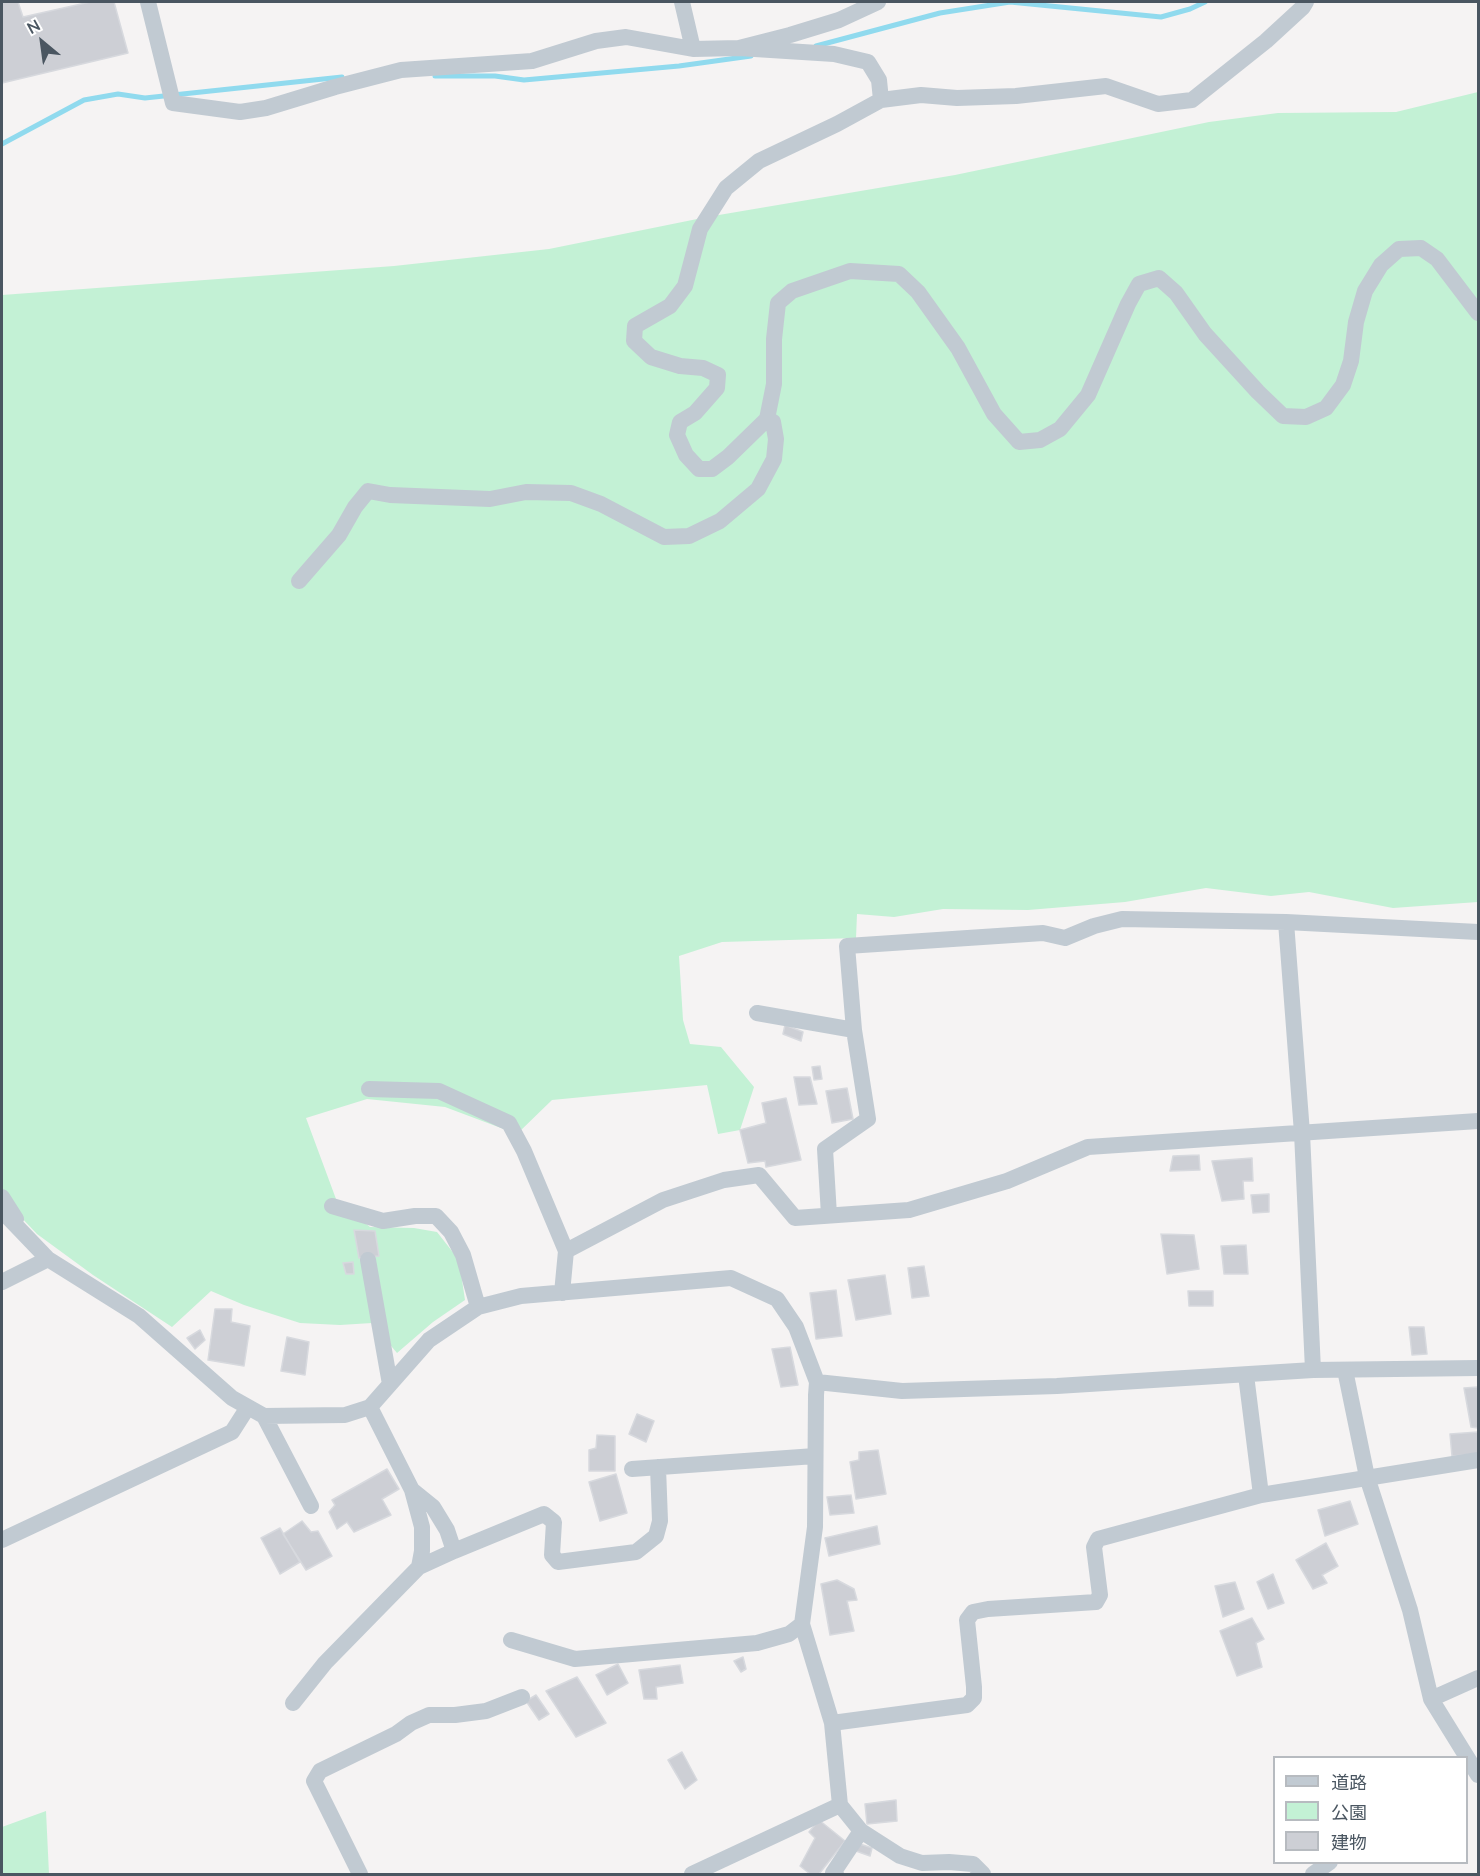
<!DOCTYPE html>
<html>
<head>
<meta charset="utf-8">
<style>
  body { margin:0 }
  #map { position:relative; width:1480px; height:1876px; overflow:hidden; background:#f5f3f3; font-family:Mulish,"Noto Sans JP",sans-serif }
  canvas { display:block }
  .frame { position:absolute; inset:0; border:3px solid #4a5661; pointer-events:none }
  .legend { position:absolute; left:1273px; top:1756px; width:195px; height:108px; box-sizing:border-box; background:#fff; border:2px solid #b7bbc0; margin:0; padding:8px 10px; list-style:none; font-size:18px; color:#4a5661 }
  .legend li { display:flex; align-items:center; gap:12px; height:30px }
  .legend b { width:30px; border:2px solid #b7bbc0 }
  .north { position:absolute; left:12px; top:12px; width:60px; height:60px; -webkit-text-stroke:4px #fff; paint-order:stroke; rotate:331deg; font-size:16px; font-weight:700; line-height:24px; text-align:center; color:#4a5661 }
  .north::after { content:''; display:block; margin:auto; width:21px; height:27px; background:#4a5661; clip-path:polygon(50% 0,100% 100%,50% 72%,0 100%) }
</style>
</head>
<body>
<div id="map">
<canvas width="1480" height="1876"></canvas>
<div class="frame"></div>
<ul class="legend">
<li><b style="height:8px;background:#c1cad2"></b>道路</li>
<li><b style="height:16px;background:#c3f1d5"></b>公園</li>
<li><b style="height:16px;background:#cdcfd5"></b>建物</li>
</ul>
<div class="north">N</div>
</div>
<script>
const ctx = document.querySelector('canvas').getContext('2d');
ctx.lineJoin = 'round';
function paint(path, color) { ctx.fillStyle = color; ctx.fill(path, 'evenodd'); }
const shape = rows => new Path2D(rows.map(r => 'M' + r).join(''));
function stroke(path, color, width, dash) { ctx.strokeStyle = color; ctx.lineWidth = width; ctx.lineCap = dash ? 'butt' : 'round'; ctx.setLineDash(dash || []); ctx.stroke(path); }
paint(shape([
  [1478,92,1478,902,1393,908,1309,892,1271,896,1206,888,1125,902,1028,910,943,909,894,917,857,914,856,938,722,942,679,956,683,1020,690,1044,721,1047,754,1087,740,1130,718,1134,707,1085,552,1100,517,1134,445,1107,367,1099,306,1118,336,1199,370,1227,414,1228,437,1232,459,1260,465,1300,433,1322,397,1353,372,1323,340,1325,300,1323,244,1305,211,1291,172,1327,93,1275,37,1234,2,1197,2,295,394,266,549,249,707,217,955,175,1209,122,1278,113,1396,112],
  [46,1811,49,1874,2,1874,2,1827]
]), '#c3f1d5');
stroke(shape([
  [816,46,940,13,1010,2,1161,17,1190,9,1205,2],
  [435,76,495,76,524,80,679,66,751,56],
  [2,144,84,100,118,94,145,98,342,77]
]), '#90daee', 5);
const building = shape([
  [2,2,18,2,23,17,90,2,114,2,128,53,2,83,2,2],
  [785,1025,803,1032,801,1041,783,1034,785,1025],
  [820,1066,822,1079,814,1080,812,1067,820,1066],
  [794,1077,810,1077,817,1104,799,1105,794,1077],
  [847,1088,853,1119,832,1123,826,1091,847,1088],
  [786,1098,801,1160,766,1167,765,1161,748,1163,740,1130,766,1123,762,1103,786,1098],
  [1199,1155,1200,1170,1170,1171,1173,1156,1199,1155],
  [1252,1158,1253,1181,1243,1181,1244,1199,1222,1201,1212,1161,1252,1158],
  [1269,1194,1269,1212,1253,1213,1251,1195,1269,1194],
  [354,1230,375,1231,379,1256,359,1258,354,1230],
  [1161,1234,1194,1235,1199,1269,1167,1274,1161,1234],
  [1246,1245,1248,1274,1224,1274,1221,1246,1246,1245],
  [353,1262,354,1274,346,1274,343,1263,353,1262],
  [924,1266,929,1296,912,1298,908,1268,924,1266],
  [885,1275,891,1314,856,1320,848,1280,885,1275],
  [836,1290,842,1336,816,1339,810,1293,836,1290],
  [1188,1291,1213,1291,1213,1306,1189,1306,1188,1291],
  [215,1309,232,1309,231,1322,250,1326,244,1366,208,1360,215,1309],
  [1409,1327,1424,1327,1427,1354,1412,1355,1409,1327],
  [200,1330,205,1340,195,1349,187,1338,200,1330],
  [287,1337,309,1342,305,1375,281,1371,287,1337],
  [790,1347,798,1385,781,1387,772,1349,790,1347],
  [1478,1387,1478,1428,1471,1427,1464,1388,1478,1387],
  [637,1414,654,1421,646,1442,629,1434,637,1414],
  [1478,1432,1478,1454,1452,1456,1450,1434,1478,1432],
  [597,1435,615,1436,615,1471,589,1471,589,1450,596,1448,597,1435],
  [878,1450,886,1494,856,1499,850,1462,859,1460,859,1452,878,1450],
  [387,1469,399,1489,382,1499,391,1515,354,1532,347,1522,337,1529,329,1512,335,1505,332,1500,387,1469],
  [616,1474,627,1513,600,1521,589,1482,616,1474],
  [851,1495,854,1513,830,1515,827,1497,851,1495],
  [1350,1501,1358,1524,1325,1536,1318,1510,1350,1501],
  [302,1521,311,1532,318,1531,332,1556,306,1570,283,1534,302,1521],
  [877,1526,880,1544,829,1556,825,1538,877,1526],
  [280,1528,300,1562,280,1574,261,1538,280,1528],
  [1326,1543,1338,1566,1322,1575,1327,1583,1313,1589,1296,1560,1326,1543],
  [1273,1574,1284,1603,1268,1609,1257,1582,1273,1574],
  [837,1580,854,1589,857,1600,847,1601,854,1631,830,1635,821,1584,837,1580],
  [1235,1582,1244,1609,1223,1617,1215,1586,1235,1582],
  [1252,1618,1264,1639,1256,1643,1262,1667,1237,1676,1220,1631,1252,1618],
  [743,1657,746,1669,741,1672,734,1661,743,1657],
  [618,1664,628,1683,607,1695,596,1675,618,1664],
  [680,1665,683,1683,656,1687,657,1699,644,1699,639,1670,680,1665],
  [577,1677,606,1723,576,1737,546,1691,577,1677],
  [536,1695,549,1714,539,1720,526,1701,536,1695],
  [682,1752,697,1780,685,1789,668,1760,682,1752],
  [896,1800,897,1821,867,1824,865,1804,896,1800],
  [819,1820,845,1841,819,1874,810,1874,800,1866,815,1838,809,1832,819,1820],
  [860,1844,872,1848,870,1856,856,1851,860,1844]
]);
paint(building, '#cdcfd5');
stroke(building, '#d7d9de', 1.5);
stroke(shape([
  [148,2,173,103,240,112,266,108,335,87,401,70,532,61,596,41,626,37,693,49],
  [682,2,693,49,739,48,790,35,839,20,878,2],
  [881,100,921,95,957,98,1016,96,1106,86,1158,104,1192,100,1266,41,1303,7,1306,2],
  [767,419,774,384,774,339,778,303,792,291,850,271,899,274,918,292,958,348,994,414,1019,442,1040,440,1060,429,1088,395,1128,304,1139,284,1159,278,1176,293,1205,334,1258,392,1283,416,1306,417,1326,408,1343,385,1351,361,1356,322,1365,291,1381,265,1399,249,1421,248,1437,259,1478,313],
  [299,581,339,535,355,507,368,491,390,495,490,499,526,492,571,493,601,504,664,537,689,536,720,521,758,489,774,459,776,439,773,422,767,419,728,457,712,469,699,469,686,455,677,435,680,422,695,413,717,388,718,375,703,368,680,366,651,357,634,341,635,326,670,306,685,286,700,229,726,188,759,161,837,124,881,100,879,80,868,62,834,54,739,48],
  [1286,922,1302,1133,1313,1370],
  [757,1013,854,1030,868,1119,825,1149,829,1215],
  [854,1030,847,946,1043,933,1065,938,1094,926,1122,919,1286,922,1478,932],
  [369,1089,439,1091,509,1123,524,1151,566,1251],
  [2,1197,16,1219],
  [332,1206,383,1221,415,1216,436,1216,451,1232,463,1255,478,1307],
  [2,1211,48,1259,139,1316,232,1398,264,1416,345,1415,370,1407,429,1340,478,1307,521,1296,731,1278,777,1299,796,1327,817,1382,816,1395,815,1527,802,1624,832,1723,840,1805,861,1831,900,1856,922,1863,949,1862,973,1864,983,1874],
  [368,1260,390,1384],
  [2,1282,48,1259],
  [562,1293,566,1251,663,1200,724,1180,759,1175,795,1218,909,1210,1007,1181,1088,1147,1478,1121],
  [1345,1370,1367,1477,1410,1610,1431,1699,1478,1775],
  [1246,1375,1261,1495],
  [817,1382,902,1391,1057,1386,1313,1370,1478,1368],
  [370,1407,412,1490,422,1527,422,1551,419,1567],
  [264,1416,311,1506],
  [632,1469,815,1456],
  [412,1490,433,1507,447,1530,454,1551],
  [2,1540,232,1432,248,1407],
  [511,1640,575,1659,757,1643,789,1634,802,1624],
  [1431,1699,1478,1678],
  [293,1703,325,1663,419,1567,454,1551,544,1514,554,1522,552,1555,558,1562,636,1552,656,1536,660,1521,658,1467],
  [832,1723,967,1705,974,1698,974,1687,967,1620,973,1612,988,1609,1096,1602,1100,1595,1094,1547,1098,1539,1261,1495,1478,1460],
  [360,1874,314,1781,320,1771,396,1734,411,1723,429,1715,455,1715,486,1711,522,1697],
  [692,1874,840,1805],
  [836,1874,833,1873,861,1831],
  [1313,1874,1330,1862]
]), '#c1cad2', 16);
</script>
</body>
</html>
